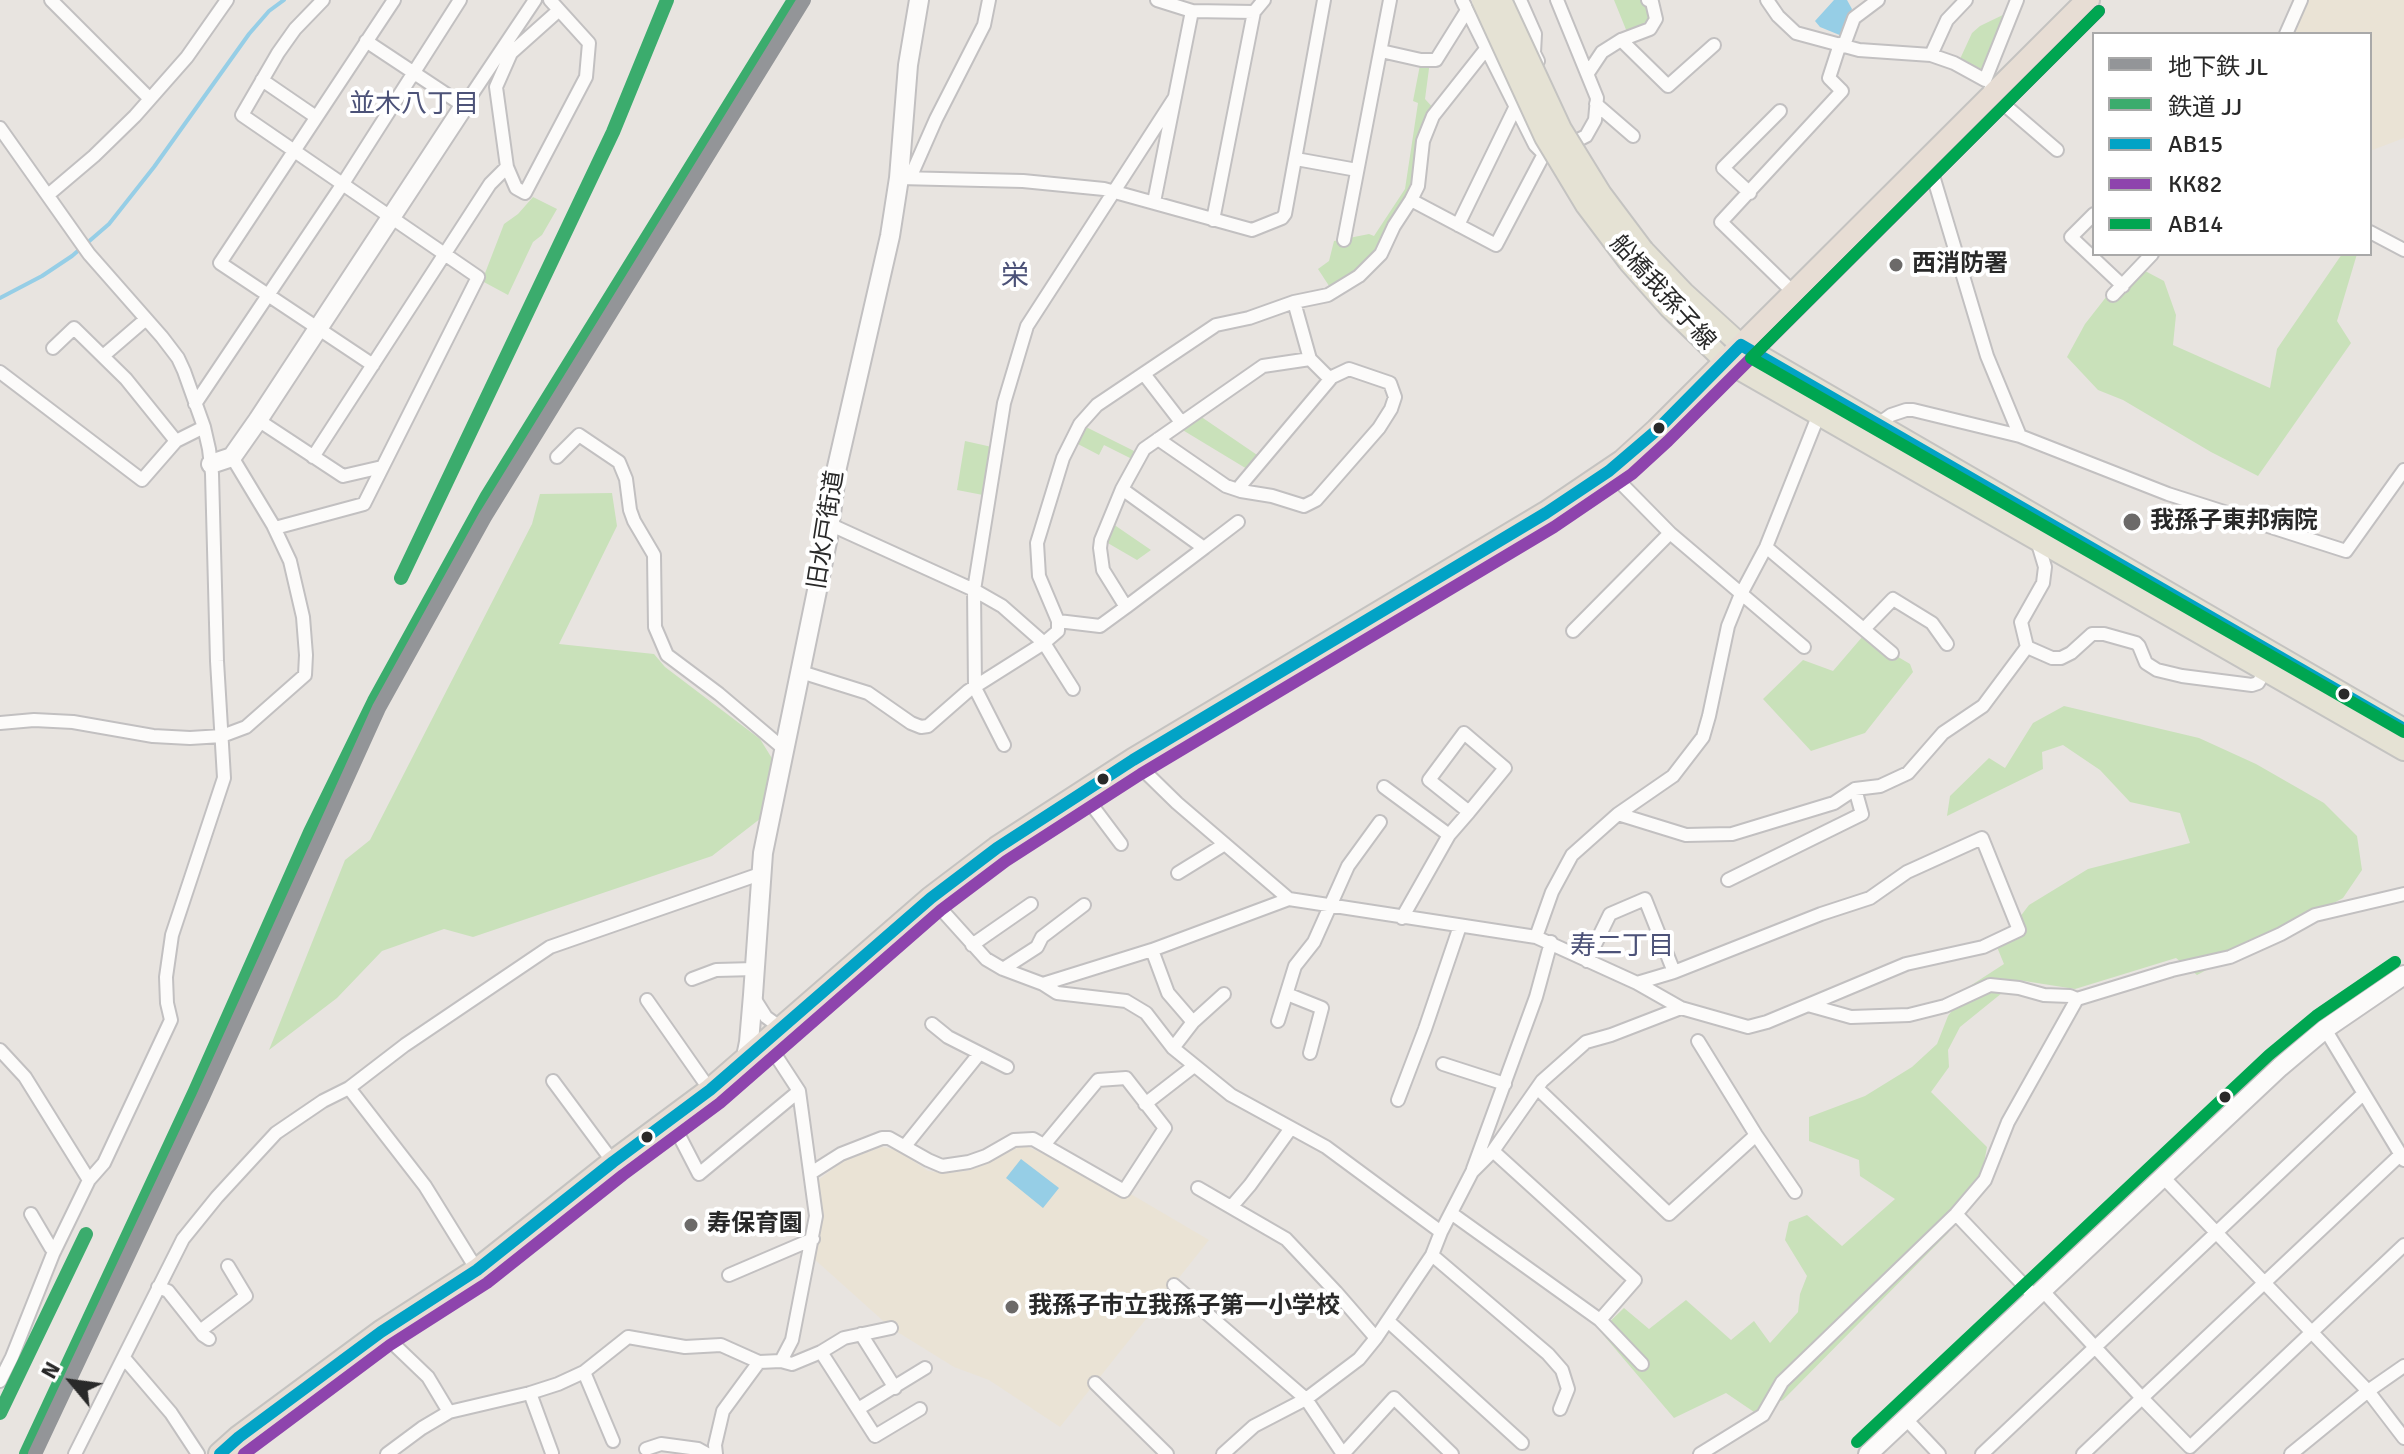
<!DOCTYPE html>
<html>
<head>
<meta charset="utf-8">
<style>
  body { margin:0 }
  #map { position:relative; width:2404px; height:1454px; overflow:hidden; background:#e8e4e0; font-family:Signika,"Noto Sans JP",sans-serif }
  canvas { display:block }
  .legend { position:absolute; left:2092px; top:32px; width:280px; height:224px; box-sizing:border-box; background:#fff; border:2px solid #a9a9a9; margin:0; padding:10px 14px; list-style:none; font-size:24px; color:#292929 }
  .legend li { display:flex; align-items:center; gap:16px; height:40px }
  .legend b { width:40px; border:2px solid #a9a9a9 }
  .north { position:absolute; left:32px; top:1342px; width:80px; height:80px; -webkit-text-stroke:6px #fff; paint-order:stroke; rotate:299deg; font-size:22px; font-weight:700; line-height:32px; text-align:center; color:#292929 }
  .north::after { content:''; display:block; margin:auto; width:28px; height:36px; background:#292929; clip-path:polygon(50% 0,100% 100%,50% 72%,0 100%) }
</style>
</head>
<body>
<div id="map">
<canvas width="2404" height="1454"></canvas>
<ul class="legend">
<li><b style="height:10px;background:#939598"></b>地下鉄 JL</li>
<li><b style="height:10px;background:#3bac6d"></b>鉄道 JJ</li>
<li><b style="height:10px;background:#02a3c6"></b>AB15</li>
<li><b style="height:10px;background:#8e44ad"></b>KK82</li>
<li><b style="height:10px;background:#00a651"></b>AB14</li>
</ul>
<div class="north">N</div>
</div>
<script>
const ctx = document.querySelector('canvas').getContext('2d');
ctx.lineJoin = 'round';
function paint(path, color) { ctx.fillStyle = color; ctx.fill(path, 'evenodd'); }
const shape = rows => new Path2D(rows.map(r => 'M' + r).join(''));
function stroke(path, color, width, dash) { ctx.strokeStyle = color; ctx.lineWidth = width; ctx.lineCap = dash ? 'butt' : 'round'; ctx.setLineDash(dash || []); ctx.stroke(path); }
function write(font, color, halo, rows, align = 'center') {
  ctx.font = font + ' Signika,"Noto Sans JP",sans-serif'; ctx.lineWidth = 8; ctx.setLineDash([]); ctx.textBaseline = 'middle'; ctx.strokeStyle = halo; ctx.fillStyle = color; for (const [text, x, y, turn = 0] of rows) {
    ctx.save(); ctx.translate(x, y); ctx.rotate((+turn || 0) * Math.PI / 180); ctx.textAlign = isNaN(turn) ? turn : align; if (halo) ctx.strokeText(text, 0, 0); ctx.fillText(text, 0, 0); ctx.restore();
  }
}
paint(shape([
  [2304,0,2404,0,2404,138,2370,151,2370,34,2288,34],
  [882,1147,897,1150,928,1171,944,1173,967,1171,982,1166,1019,1147,1028,1147,1129,1193,1209,1240,1060,1427,989,1380,954,1367,891,1328,812,1257,817,1181,843,1161]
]), '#eae3d5');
paint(shape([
  [1614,0,1648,0,1656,19,1629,37],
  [2009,12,1987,66,1981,69,1960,59,1972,33,1980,26],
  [1421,60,1430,61,1425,99,1436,111,1418,186,1381,254,1333,292,1318,269,1329,261,1334,241,1369,234,1374,236,1405,189,1418,103,1413,101],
  [533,197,557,209,542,235,533,242,508,295,482,281,504,224,518,214],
  [2342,254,2357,254,2337,321,2351,343,2258,476,2211,452,2123,400,2098,390,2067,357,2085,324,2132,264,2164,281,2176,315,2173,345,2270,388,2277,349],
  [1200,416,1263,459,1252,472,1176,426],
  [1084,426,1140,454,1136,461,1104,445,1099,455,1076,443],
  [965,441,992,447,983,495,957,490],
  [612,493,617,526,559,644,654,654,665,667,760,739,773,760,765,815,712,856,473,937,444,929,382,951,337,998,269,1050,345,860,370,840,532,524,540,494],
  [1113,524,1151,550,1137,560,1106,542],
  [1863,636,1910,664,1913,672,1865,733,1811,751,1763,699,1803,660,1833,671],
  [2064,706,2199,738,2256,764,2324,803,2357,836,2362,870,2343,898,2197,975,2176,958,2075,989,2018,980,1960,1027,1948,1050,1949,1067,1931,1092,1987,1147,1982,1174,1948,1233,1783,1400,1754,1412,1726,1393,1674,1418,1600,1331,1624,1308,1649,1329,1686,1300,1731,1340,1754,1321,1770,1343,1798,1312,1800,1294,1807,1276,1785,1240,1789,1222,1807,1215,1842,1246,1895,1199,1860,1176,1859,1160,1809,1141,1809,1117,1865,1096,1912,1067,1937,1044,1948,1016,1970,986,2004,964,1997,947,2029,905,2088,869,2190,843,2180,813,2130,802,2100,770,2063,745,2042,752,2043,769,1947,816,1950,796,1989,758,2005,768,2033,723]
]), '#c9e1ba');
paint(shape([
  [1834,0,1847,0,1852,9,1842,36,1820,27,1815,21],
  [1021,1159,1059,1188,1043,1208,1006,1178]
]), '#96cee6');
stroke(shape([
  [0,298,42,276,72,256,109,224,154,167,249,34,269,11,284,0]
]), '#96cee6', 4);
const street = shape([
  [51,0,150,99],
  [550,0,589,43,586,77,525,193,516,188,507,167,496,87,511,53,558,11],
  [1157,0,1192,11,1254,12,1264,0],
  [1462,0,1535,145,1544,154],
  [1520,0,1535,34,1534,53,1538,61],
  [1557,0,1597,98,1595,120,1586,136,1574,142],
  [1767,0,1778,16,1796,33,1859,50,1931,55,1954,63,1985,80,2017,0],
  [2286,34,2301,0],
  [1621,40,1650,29,1656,19,1652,2,1648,0],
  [366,41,464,106,535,0],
  [1844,45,1854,18,1878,0],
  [1381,51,1421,60,1436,60,1466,12],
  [1931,55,1947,20,1966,0],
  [1588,73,1602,52,1621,40,1668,86,1714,45],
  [262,80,316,117],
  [1990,90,1993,95,2057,150],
  [1596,104,1633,136],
  [0,128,89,254,162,337,178,358,184,371,204,427,209,449,212,474,217,661,224,778,172,935,166,977,167,1003,171,1020,104,1163,89,1180,53,1254,12,1357,0,1381],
  [1296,159,1357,170],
  [1928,159,1987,356,2020,436],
  [899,178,1023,181,1104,189,1252,230,1282,218,1285,214,1324,0],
  [910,178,936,119,984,25,989,0],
  [1750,193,1723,168,1780,111],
  [48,195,94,156,135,116,187,57,227,0],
  [1411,200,1418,186,1423,141,1433,116,1486,49],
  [1154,202,1192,11],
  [2094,214,2071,237,2123,286],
  [1213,220,1254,12],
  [1458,225,1516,106],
  [2370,232,2404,250],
  [1344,240,1390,0],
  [1794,293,1721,222,1842,91,1829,78,1840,44],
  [2113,295,2152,254],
  [53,348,74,328,126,379,176,441],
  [103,356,146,319],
  [373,365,220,263,394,0],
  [0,372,142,480,176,441,204,427],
  [1144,374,1181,422],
  [195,404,344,182,460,0],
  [258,420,343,476,382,467],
  [1877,425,1891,415,1906,410,1913,410,2020,436,2168,494,2346,551,2404,470],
  [1158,439,1226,486,1241,491,1272,496,1304,506,1316,500,1379,428,1391,409,1395,397,1390,383,1349,369,1332,377,1327,376,1310,359],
  [313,457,490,184,507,167],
  [557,457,579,435,619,462,626,479,630,510,634,521,654,555,655,627,667,655,719,694,784,749],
  [1122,489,1204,548,1126,607],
  [1241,491,1241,485,1332,377],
  [829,524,974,590,1002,606,1044,643,1073,689],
  [275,528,364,504,478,277,242,115,278,53,295,29,323,0],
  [1670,533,1804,647],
  [1766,547,1892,653],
  [1204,548,1238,522],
  [1058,621,1100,626,1126,607,1103,570,1100,548,1101,540,1122,489,1144,449,1263,366,1310,359,1294,302],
  [1864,629,1893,599,1932,623,1947,644],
  [1573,631,1670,533,1609,471],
  [2027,647,2021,622,2043,583,2045,567,2036,537],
  [801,672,868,693,911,723,921,727,928,726,968,691,1044,643,1058,631,1058,621,1039,576,1037,543,1063,458,1080,424,1097,405,1216,325,1249,318,1294,302,1328,295,1359,276,1381,254,1394,226,1411,200,1496,245,1544,154,1558,149],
  [0,723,34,720,73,722,153,736,190,738,222,736,246,727,305,675,306,655,303,617,290,561,273,525,232,457],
  [1004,745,975,688,974,590,1004,403,1027,326,1175,97],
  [1133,760,1177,803,1289,899,1536,937,1637,983,1681,1008,1748,1027,1767,1022,1808,1005,1851,1017,1909,1015,1945,1006,1990,985,2019,988,2044,995,2070,996,2077,999,2172,970,2230,957,2281,934,2315,915,2404,894],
  [1384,787,1449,835],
  [1082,792,1121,844],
  [1618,814,1686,835,1732,834,1834,803,1855,789,1880,786,1908,773,1943,733,1983,706,2027,647,2052,658,2061,658,2071,653,2092,634,2104,634,2136,643,2139,646,2146,663,2157,670,2182,676,2252,685,2258,683,2268,666],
  [1178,873,1225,844],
  [1728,880,1862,814,1855,789],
  [931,898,986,959,1003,969,1043,984,1057,993,1126,1001,1146,1013,1173,1048,1231,1095,1326,1147,1441,1232],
  [1402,918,1449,835,1469,812,1505,768,1464,733,1429,780,1469,812],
  [1536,937,1552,892,1572,855,1618,814,1673,776,1703,737,1709,716,1728,626,1741,594,1766,547,1819,414],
  [972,945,1031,904],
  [1152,950,1168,993,1193,1022],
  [1587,961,1610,914,1645,899,1674,972],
  [1003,969,1037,947,1042,937,1084,905],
  [692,979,716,970,755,969],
  [1637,983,1674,972,1821,914,1870,898,1907,872,1982,838,2019,930,1983,947,1906,964,1808,1005],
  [1043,984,1152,950,1289,899],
  [1287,994,1322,1008,1310,1053],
  [754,998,766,1017,781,1028],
  [647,1000,710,1090],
  [1278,1021,1295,966,1314,942,1348,866,1380,822],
  [932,1024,948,1037,1007,1067],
  [2325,1029,2404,1160],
  [1698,1041,1756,1135,1795,1192],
  [767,1042,799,1091,816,1216,792,1340,781,1361],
  [1173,1048,1193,1022,1224,994],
  [0,1050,25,1077,89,1180],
  [1443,1064,1505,1084],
  [553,1081,613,1162],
  [349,1088,425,1186,477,1270],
  [1538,1089,1669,1214,1756,1135],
  [1398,1100,1425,1029,1460,926],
  [1145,1104,1194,1066],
  [671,1120,699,1174,799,1091],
  [905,1146,979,1054],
  [1493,1151,1635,1280,1600,1320],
  [2400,1155,2142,1398,2190,1447,2404,1245],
  [1473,1169,1536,997,1551,942],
  [811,1173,841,1154,882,1138,889,1138,928,1160,942,1166,969,1162,986,1156,1014,1140,1033,1139,1124,1191,1165,1128,1126,1078,1098,1080,1044,1145],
  [2164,1178,2368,1391,2404,1438],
  [1198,1188,1286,1239,1336,1292,1376,1338],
  [1232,1206,1250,1185,1291,1128],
  [1451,1213,1600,1320,1642,1364],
  [31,1214,51,1248,55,1250],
  [1956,1214,2035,1297],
  [1432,1255,1548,1354,1562,1370,1568,1389,1560,1409],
  [729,1275,813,1239],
  [1174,1285,1306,1399,1343,1454,1394,1398,1452,1454],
  [158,1287,168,1291,203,1335,209,1339],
  [2042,1290,2142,1398,2083,1454],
  [1388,1321,1522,1443],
  [200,1331,246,1296,228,1266],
  [381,1332,428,1377,449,1412],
  [861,1334,895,1388],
  [821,1352,875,1436,920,1409],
  [124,1358,171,1413,198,1454],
  [584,1372,613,1441],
  [1095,1383,1167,1454],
  [530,1393,552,1453],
  [858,1409,925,1368],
  [1905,1418,1939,1454],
  [646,1449,661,1444,698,1449,707,1454],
  [75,1454,183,1239,217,1197,276,1133,323,1101,349,1088,405,1045,550,947,760,874],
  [387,1454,422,1428,449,1412,530,1393,558,1384,584,1372,628,1337,685,1347,721,1345,759,1362,781,1361,792,1364,821,1352,844,1338,891,1328],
  [716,1454,715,1445,723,1411,759,1362],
  [1223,1454,1254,1426,1306,1399,1359,1359,1376,1338,1432,1255,1441,1232,1472,1172,1493,1151,1542,1081,1586,1042,1611,1035,1681,1008],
  [1700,1454,1763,1415,1782,1382,1956,1214,1985,1180,2008,1122,2077,999],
  [1982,1454,2363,1094],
  [2291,1454,2368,1391,2404,1366]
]);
const secondary = shape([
  [211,464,232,457,258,420,464,106],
  [745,1062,749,1042,753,995,763,853,828,537,837,467,890,236,899,178,908,65,919,0],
  [1868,1454,2280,1067,2325,1029,2404,975]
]);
const primary = shape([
  [1643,250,1684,293,1741,345,2404,729],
  [1629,262,1669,307,1725,361,2404,750]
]);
const highway = shape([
  [220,1454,239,1437,381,1332,477,1270,613,1162,710,1090,931,898,997,848,1133,760,1546,513,1623,461,1657,430,2088,0]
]);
stroke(street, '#c2c0c1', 16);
stroke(secondary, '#c2c0c1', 22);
stroke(primary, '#c4c3c1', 24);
stroke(highway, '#c4c3c1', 26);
stroke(street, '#fcfbfa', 12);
stroke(secondary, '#fcfbfa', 18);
stroke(primary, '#e5e2d4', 20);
stroke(highway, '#e7ddd4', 22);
const primaryBridge = shape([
  [1482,0,1545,137,1586,205,1629,262],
  [1501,0,1561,129,1601,194,1643,250]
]);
stroke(primaryBridge, '#c4c3c1', 24, []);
stroke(primaryBridge, '#e5e2d4', 20);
stroke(shape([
  [220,1454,239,1437,381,1332,477,1270,613,1162,710,1090,931,898,997,848,1133,760,1546,513,1609,471,1657,430,1741,345,2404,729]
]), '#02a3c6', 12);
stroke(shape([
  [244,1454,390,1345,487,1283,623,1175,720,1103,941,910,1006,861,1141,774,1554,527,1632,474,1668,441,2099,11]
]), '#8e44ad', 12);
stroke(shape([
  [2099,11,1751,358,2404,732],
  [1857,1442,2269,1055,2316,1016,2395,962]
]), '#00a651', 12);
stroke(shape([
  [401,578,613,132,667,0],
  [0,1413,86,1234],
  [26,1454,195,1091,310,832,374,701,487,496,794,0]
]), '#3bac6d', 14);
stroke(shape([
  [35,1454,203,1097,379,708,485,517,804,0]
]), '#939598', 14);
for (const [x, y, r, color] of [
  [1896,265,8,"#6c6a69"],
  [1659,428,7,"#292929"],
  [2132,522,10,"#6c6a69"],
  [2344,694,7,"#292929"],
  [1103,779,7,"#292929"],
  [2225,1097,7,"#292929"],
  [647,1137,7,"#292929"],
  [691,1225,8,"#6c6a69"],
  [1012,1307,8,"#6c6a69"]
]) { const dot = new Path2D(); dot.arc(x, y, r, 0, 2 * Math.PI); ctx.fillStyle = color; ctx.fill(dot); stroke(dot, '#fff', 3); }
write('bold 24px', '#292929', '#fff', [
  ["西消防署",1912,265],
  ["我孫子東邦病院",2150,522],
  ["寿保育園",707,1225],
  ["我孫子市立我孫子第一小学校",1028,1307]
], 'left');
write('24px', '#292929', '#fff', [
  ["船橋我孫子線",1662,293,48],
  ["旧水戸街道",827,530,-81]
]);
write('26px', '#4c5278', '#fff', [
  ["並木八丁目",414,105],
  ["寿二丁目",1622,947]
]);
write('28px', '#4c5278', '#fff', [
  ["栄",1015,278]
]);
</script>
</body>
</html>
